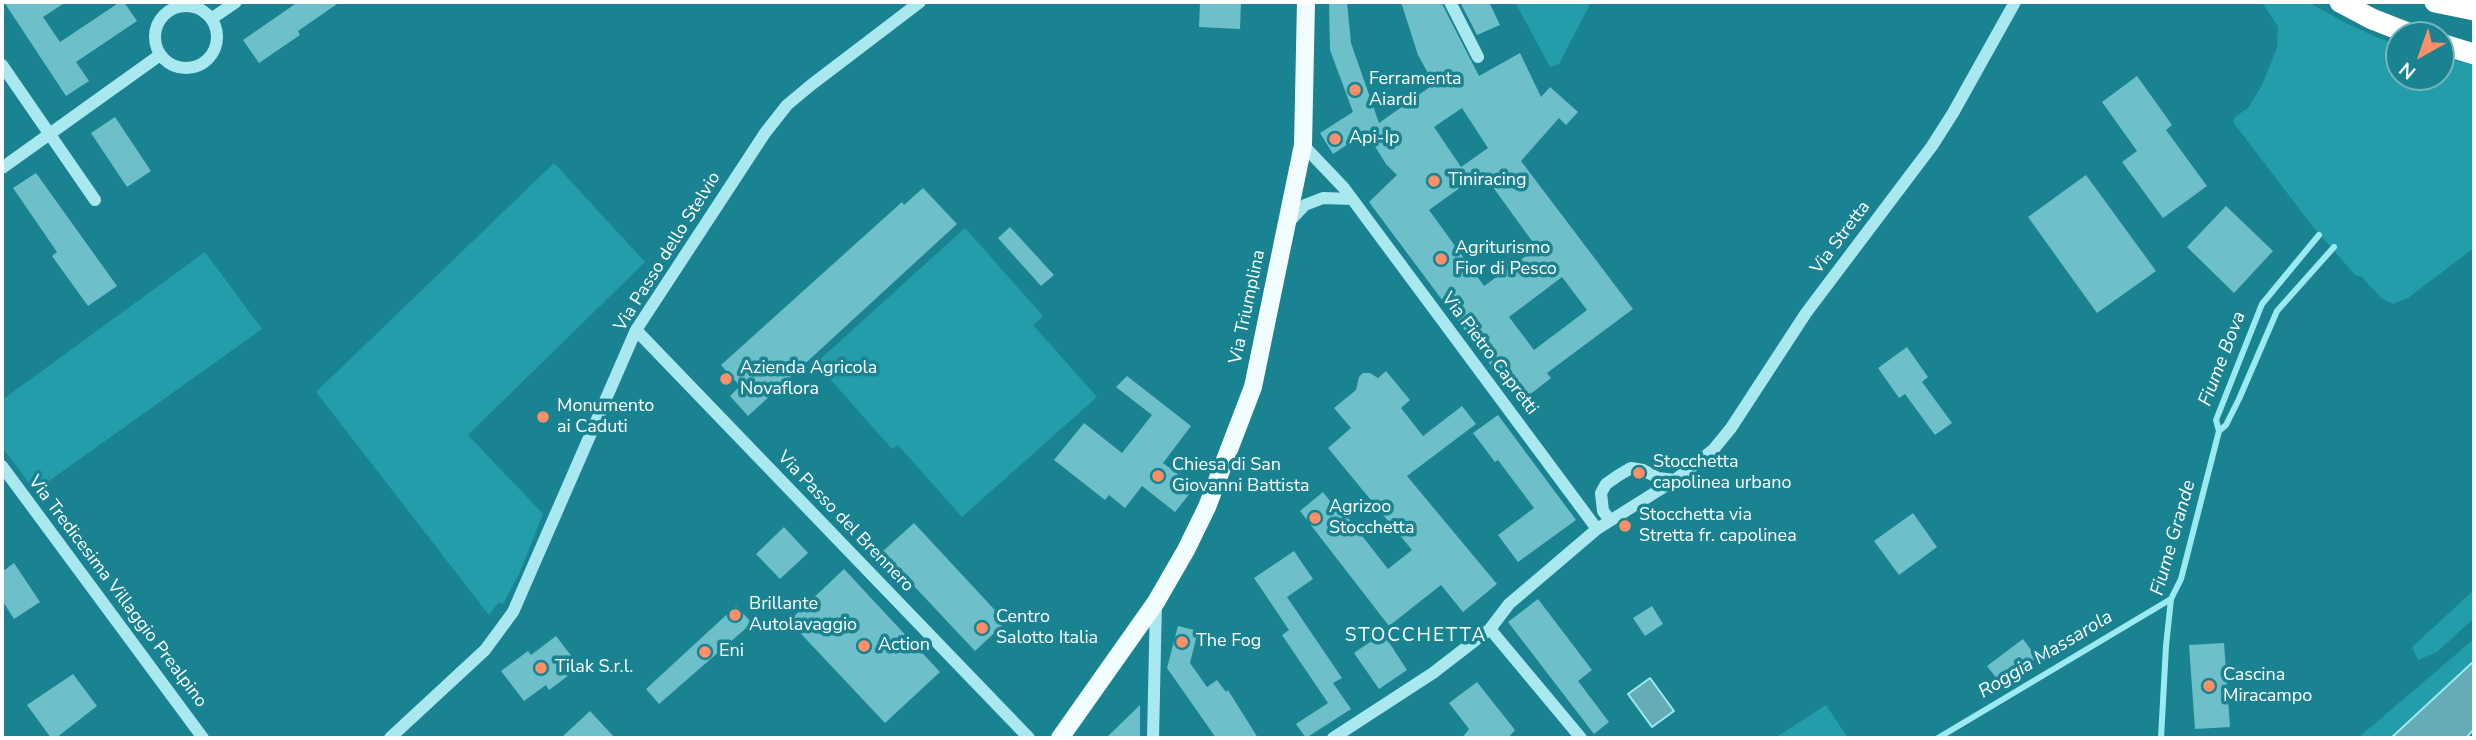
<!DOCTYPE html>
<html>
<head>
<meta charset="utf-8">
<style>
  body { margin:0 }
  #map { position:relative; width:2476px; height:740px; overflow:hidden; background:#1a8391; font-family:"Nunito Sans",sans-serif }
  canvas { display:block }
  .frame { position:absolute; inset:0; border:4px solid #fff; pointer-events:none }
  .north { position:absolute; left:2385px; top:21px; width:70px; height:70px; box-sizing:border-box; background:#1a8391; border:2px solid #76b5bd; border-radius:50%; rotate:220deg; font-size:19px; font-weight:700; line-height:28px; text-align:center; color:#fff }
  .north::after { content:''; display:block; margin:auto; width:24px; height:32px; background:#ff8f67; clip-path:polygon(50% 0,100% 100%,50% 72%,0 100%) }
</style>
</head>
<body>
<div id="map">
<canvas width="2476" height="740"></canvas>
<div class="frame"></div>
<div class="north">N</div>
</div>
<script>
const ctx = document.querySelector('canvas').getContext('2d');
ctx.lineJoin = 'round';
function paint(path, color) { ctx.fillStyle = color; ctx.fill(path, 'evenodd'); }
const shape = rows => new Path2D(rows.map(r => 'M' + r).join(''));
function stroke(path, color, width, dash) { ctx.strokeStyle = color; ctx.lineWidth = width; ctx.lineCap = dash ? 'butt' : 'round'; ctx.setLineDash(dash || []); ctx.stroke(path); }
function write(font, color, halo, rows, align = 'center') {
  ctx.font = font + ' "Nunito Sans",sans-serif'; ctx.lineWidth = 7; ctx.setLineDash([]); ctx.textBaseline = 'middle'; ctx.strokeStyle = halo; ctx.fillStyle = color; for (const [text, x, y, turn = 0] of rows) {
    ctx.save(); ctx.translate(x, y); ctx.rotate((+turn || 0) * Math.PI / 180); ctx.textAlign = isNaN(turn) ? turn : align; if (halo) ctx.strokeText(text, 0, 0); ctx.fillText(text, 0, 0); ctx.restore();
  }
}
paint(shape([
  [1515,2,1591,2,1559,64,1550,67],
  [2262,2,2308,2,2344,22,2378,38,2399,45,2399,77,2441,77,2441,57,2474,65,2474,248,2408,298,2393,304,2381,298,2362,277,2355,275,2310,223,2233,122,2235,117,2248,108,2262,85,2277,48,2278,27],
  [554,163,645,262,468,435,543,514,520,572,503,604,499,602,489,615,316,392],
  [965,228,1043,316,1033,325,1097,397,962,517,898,445,892,449,816,363],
  [205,252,262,329,35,491,2,447,2,400],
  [2474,590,2474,618,2437,652,2418,660,2412,647],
  [2474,639,2474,661,2391,738,2358,738],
  [1826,705,1848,738,1775,738]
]), '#239daa');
const water = shape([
  [2474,661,2474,729,2466,738,2391,738,2474,661],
  [1650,678,1674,711,1652,727,1628,694,1650,678]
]);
paint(water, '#65acb4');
stroke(water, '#9ceaf1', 2);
stroke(shape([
  [2219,431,2216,420,2262,304,2319,235],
  [1938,738,2171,599],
  [2161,738,2166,646,2171,599,2181,579,2219,431,2226,425,2239,399,2277,311,2334,247]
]), '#9ceaf1', 6);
paint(shape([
  [4,2,66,2,43,17,60,42,120,2,124,2,137,21,76,62,89,81,66,96],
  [298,2,340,2,298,31,300,35,259,63,243,40],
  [1200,2,1241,2,1240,29,1199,27],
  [1329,2,1347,2,1351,43,1379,123,1434,84,1418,55,1401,2,1441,2,1479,76,1520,53,1541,97,1550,87,1578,112,1566,125,1559,118,1521,161,1633,309,1547,373,1551,378,1519,403,1369,202,1397,175,1386,164,1366,132,1333,154,1320,133,1353,112,1330,50],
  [1462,108,1488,148,1461,167,1434,127],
  [1482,172,1537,248,1484,286,1429,210],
  [1562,277,1587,310,1534,350,1509,317],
  [1460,2,1489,2,1500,25,1477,35],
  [2137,76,2172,125,2166,130,2207,186,2163,218,2122,162,2137,151,2102,102],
  [115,117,151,171,127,187,91,133],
  [36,173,117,286,88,306,52,256,57,252,13,188],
  [2086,175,2156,271,2097,313,2028,217],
  [923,188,957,224,748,416,730,396,740,386,721,365,902,202,904,205],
  [2226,206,2273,251,2234,293,2187,247],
  [1010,227,1054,275,1041,286,998,238],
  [1907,347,1928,377,1922,382,1952,423,1935,435,1905,394,1899,398,1878,368],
  [1386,371,1410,400,1401,408,1423,436,1462,406,1476,424,1407,476,1497,584,1463,612,1441,585,1389,626,1300,511,1323,492,1339,513,1342,510,1388,569,1412,550,1328,448,1351,428,1334,408,1356,390,1359,377,1363,373,1370,373,1378,378],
  [1127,376,1191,426,1163,463,1195,487,1175,512,1142,486,1125,508,1109,495,1105,500,1054,460,1084,423,1122,453,1152,415,1116,387],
  [1498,415,1576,520,1518,562,1498,535,1534,508,1498,460,1495,462,1473,433],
  [1913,513,1937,547,1899,575,1874,541],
  [914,523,1006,622,975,651,882,552],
  [784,527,808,553,780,579,756,554],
  [1294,551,1313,579,1287,597,1342,678,1333,683,1351,709,1306,738,1296,724,1328,703,1282,635,1289,630,1254,578],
  [14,563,40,602,14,619,2,600,2,572],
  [844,569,940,672,885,723,789,621],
  [1538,599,1592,670,1578,681,1609,722,1594,734,1508,622],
  [736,606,752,623,659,704,646,689],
  [1652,606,1663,624,1645,636,1633,618],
  [1178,626,1198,631,1190,663,1207,687,1217,680,1226,692,1228,690,1258,738,1216,738,1167,668],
  [1383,633,1407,670,1379,689,1354,653],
  [556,636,580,667,549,690,546,685,524,701,501,671,528,651,531,655],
  [2023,639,2037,658,2001,684,1987,666],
  [2224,643,2230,727,2195,729,2189,645],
  [73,674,97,706,56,738,51,738,27,705],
  [1477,682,1515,730,1508,738,1462,738,1469,729,1449,703],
  [1140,705,1140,738,1106,738],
  [590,711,615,738,561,738]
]), '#6dbfc9');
stroke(shape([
  [1450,2,1478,57],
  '155 37a31 31 0 1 1 62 0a31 31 0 1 1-62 0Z',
  [211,19,236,2],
  [2,65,95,200],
  [1303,145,1344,188,1597,529],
  [2,168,160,55],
  [1288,223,1305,205,1323,198,1352,199],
  [636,330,1029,738],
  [2,466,203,738],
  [1610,520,1603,511,1601,493,1606,484,1619,475,1631,468,1643,470,1658,478,1675,480],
  [1490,629,1581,738],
  [390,738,485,650,513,612,636,330,765,133,787,105,811,85,920,2],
  [1153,738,1156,602],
  [1333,738,1433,673,1490,629,1509,604,1597,529,1675,480,1713,450,1731,428,1806,313,1932,146,1953,113,2015,2]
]), '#a9e8ef', 12);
stroke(shape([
  [1060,738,1156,602,1186,550,1207,507,1253,387,1303,145,1306,2]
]), '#f1fdff', 18);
stroke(shape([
  [2340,2,2372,19,2413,35],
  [2435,2,2474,10],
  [2441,44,2474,54]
]), '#fff', 21);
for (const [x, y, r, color] of [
  [1355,90,7,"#ff8f67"],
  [1335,139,7,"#ff8f67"],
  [1434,181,7,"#ff8f67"],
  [1441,259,7,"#ff8f67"],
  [726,379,7,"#ff8f67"],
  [543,417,7,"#ff8f67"],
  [1639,473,7,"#ff8f67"],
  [1158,476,7,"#ff8f67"],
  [1315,518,7,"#ff8f67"],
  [1625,526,7,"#ff8f67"],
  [735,615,7,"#ff8f67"],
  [982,628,7,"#ff8f67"],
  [1182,642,7,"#ff8f67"],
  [864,646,7,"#ff8f67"],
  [705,652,7,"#ff8f67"],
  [541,668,7,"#ff8f67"],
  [2209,686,7,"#ff8f67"]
]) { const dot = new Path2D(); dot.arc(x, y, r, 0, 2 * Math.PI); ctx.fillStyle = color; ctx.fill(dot); stroke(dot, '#1a8391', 2.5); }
write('18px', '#fff', '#1a8391', [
  ["Ferramenta",1369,80],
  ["Aiardi",1369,101],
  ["Api-Ip",1349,139],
  ["Tiniracing",1448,181],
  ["Agriturismo",1455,249],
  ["Fior di Pesco",1455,270],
  ["Azienda Agricola",740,369],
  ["Novaflora",740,390],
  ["Monumento",557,407],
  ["ai Caduti",557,428],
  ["Stocchetta",1653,463],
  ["capolinea urbano",1653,484],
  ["Chiesa di San",1172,466],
  ["Giovanni Battista",1172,487],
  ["Agrizoo",1329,508],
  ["Stocchetta",1329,529],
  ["Stocchetta via",1639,516],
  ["Stretta fr. capolinea",1639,537],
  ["Brillante",749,605],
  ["Autolavaggio",749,626],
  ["Centro",996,618],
  ["Salotto Italia",996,639],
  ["The Fog",1196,642],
  ["Action",878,646],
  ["Eni",719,652],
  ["Tilak S.r.l.",555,668],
  ["Cascina",2223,676],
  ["Miracampo",2223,697]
], 'left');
write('18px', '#fff', '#1a8391', [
  ["Via Stretta",1841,238,-53],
  ["Via Passo dello Stelvio",668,252,-58],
  ["Via Triumplina",1248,307,-78],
  ["Via Pietro Capretti",1489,354,53],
  ["Via Passo del Brennero",845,522,46],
  ["Via Tredicesima Villaggio Prealpino",117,592,53]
]);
write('italic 19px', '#fff', '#1a8391', [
  ["Fiume Bova",2223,359,-69],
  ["Fiume Grande",2174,538,-74],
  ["Roggia Massarola",2046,655,-31]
]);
ctx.letterSpacing = '2px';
write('19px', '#fff', '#1a8391', [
  ["STOCCHETTA",1416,636]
]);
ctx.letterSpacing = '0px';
</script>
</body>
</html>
